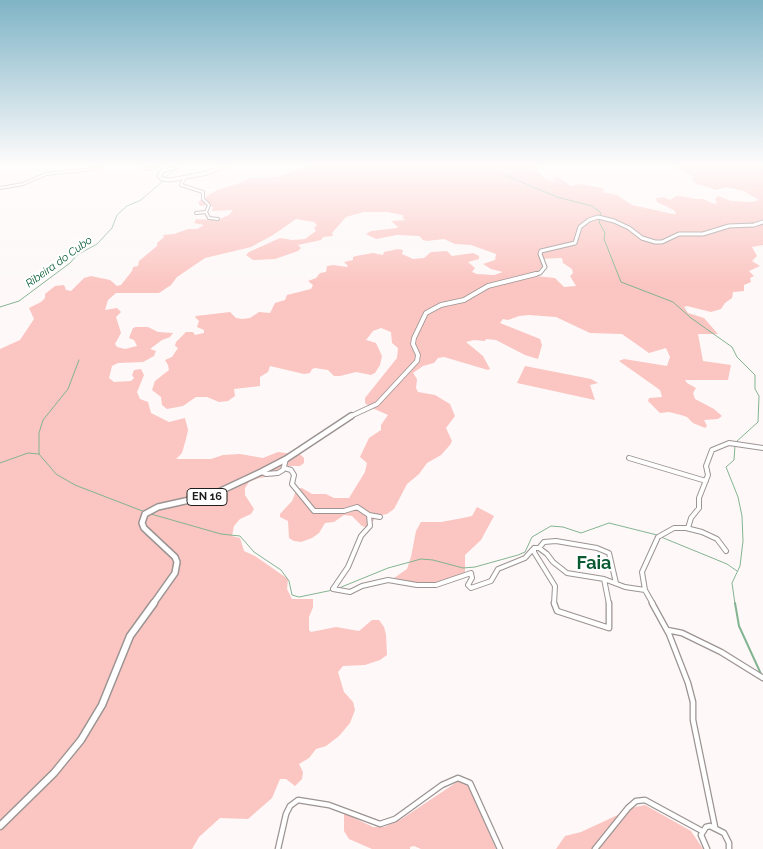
<!DOCTYPE html>
<html>
<head>
<meta charset="utf-8">
<style>
  body { margin:0 }
  canvas { display:block; background:#fef8f8 }
</style>
</head>
<body>
<canvas width="763" height="849"></canvas>
<script>
const ctx = document.querySelector('canvas').getContext('2d');
ctx.lineJoin = 'round';
function paint(path, color) { ctx.fillStyle = color; ctx.fill(path, 'evenodd'); }
const shape = rows => new Path2D(rows.map(r => 'M' + r).join(''));
function stroke(path, color, width, dash) { ctx.strokeStyle = color; ctx.lineWidth = width; ctx.lineCap = dash ? 'butt' : 'round'; ctx.setLineDash(dash || []); ctx.stroke(path); }
function write(font, color, halo, rows, align = 'center') {
  ctx.font = font + ' Raleway,sans-serif'; ctx.lineWidth = 4.5; ctx.setLineDash([]); ctx.textBaseline = 'middle'; ctx.strokeStyle = halo; ctx.fillStyle = color; for (const [text, x, y, turn = 0] of rows) {
    ctx.save(); ctx.translate(x, y); ctx.rotate((+turn || 0) * Math.PI / 180); ctx.textAlign = isNaN(turn) ? turn : align; if (halo) ctx.strokeText(text, 0, 0); ctx.fillText(text, 0, 0); ctx.restore();
  }
}
paint(shape([
  [306,166,537,166,539,168,535,171,539,172,547,180,555,181,553,178,558,177,571,186,580,184,602,188,605,190,602,192,617,195,632,205,673,214,676,214,674,210,657,202,656,198,664,197,670,200,676,196,682,196,696,199,703,199,714,204,717,203,715,199,718,196,731,201,752,202,759,200,744,191,726,187,716,190,697,184,691,180,694,177,674,166,763,166,763,245,752,247,757,256,752,261,760,266,749,271,754,276,750,278,751,282,744,285,744,291,733,292,732,298,725,303,721,309,711,312,687,306,684,307,688,313,704,318,718,334,698,334,703,361,731,365,728,380,685,380,687,383,696,388,693,393,695,399,714,409,722,416,718,419,704,420,707,426,705,428,693,423,687,417,681,415,669,412,660,413,648,401,649,398,662,397,660,390,619,361,624,359,667,366,670,357,666,348,649,353,622,334,590,333,556,317,529,315,519,316,508,320,503,319,500,323,540,339,542,345,538,359,525,355,496,340,486,339,485,341,474,340,466,342,483,356,490,369,488,370,444,357,438,358,434,363,423,366,413,373,417,379,416,388,418,392,435,395,450,404,455,416,446,428,452,441,450,445,441,455,427,463,419,474,407,484,394,509,387,514,377,516,370,525,366,527,362,526,352,516,344,515,334,522,325,523,319,533,312,538,301,542,294,541,289,538,288,521,280,517,280,514,292,501,297,489,302,488,312,494,326,494,334,498,349,498,365,472,367,463,360,457,369,438,381,430,381,425,388,415,370,407,365,403,365,398,397,358,398,348,392,343,391,332,381,328,373,331,366,340,376,343,382,356,380,365,375,373,371,375,356,372,340,376,334,376,328,370,315,368,312,369,310,373,304,374,270,366,268,372,260,377,260,386,234,389,235,396,228,401,219,402,207,397,196,397,183,406,167,409,162,405,161,397,152,390,155,381,169,370,168,365,165,360,172,357,178,348,175,346,176,342,186,332,193,332,195,335,204,333,204,330,197,327,199,321,195,317,196,316,230,312,236,318,242,319,250,318,259,312,270,313,275,303,285,300,287,295,311,289,313,285,308,281,316,278,320,273,326,272,327,266,333,265,347,267,348,266,344,262,353,260,353,257,356,256,373,253,383,255,384,252,398,249,403,250,402,254,413,259,424,258,431,252,447,251,452,256,473,253,479,256,479,259,468,262,475,268,472,272,477,274,494,275,503,272,491,269,483,264,495,260,496,254,471,245,455,244,444,239,427,241,423,240,419,236,397,235,376,239,366,234,371,231,397,228,398,227,391,221,406,220,402,218,404,216,402,215,387,212,364,212,346,217,332,233,333,236,323,237,321,240,298,245,301,248,298,251,275,259,253,260,246,255,249,252,280,238,292,240,305,239,316,231,314,228,317,225,314,222,296,219,273,235,251,247,205,258,177,277,171,285,159,293,116,293,108,300,105,310,117,308,121,312,116,317,121,333,115,344,117,347,125,349,137,346,134,340,129,338,133,328,136,327,148,327,158,332,173,333,170,337,162,340,150,349,156,351,154,356,143,362,118,363,112,366,109,378,114,382,131,381,134,378,132,375,134,370,141,369,144,375,137,392,140,399,148,402,151,413,169,422,185,418,188,430,186,439,182,453,176,459,211,459,223,455,240,454,263,458,278,452,301,455,304,458,304,463,300,466,283,466,271,476,259,478,249,482,245,488,245,495,254,509,251,514,240,519,234,526,232,536,240,538,244,551,255,556,288,579,287,589,292,599,313,599,313,607,309,617,309,630,311,632,336,627,359,631,372,620,379,620,384,627,386,635,387,655,380,660,365,665,343,666,338,672,344,692,353,702,355,710,350,723,339,736,326,746,316,749,309,758,299,764,303,772,302,779,295,786,286,779,280,779,272,798,248,819,220,818,199,837,192,849,0,849,0,349,20,340,34,319,29,308,41,302,45,298,45,294,55,286,64,285,66,290,71,291,84,278,91,276,110,280,117,286,121,285,132,271,133,267,138,266,139,261,157,246,157,243,164,237,163,235,174,234,188,229,197,229,204,225,194,223,196,219,217,220,229,215,233,210,212,211,213,207,206,205,200,206,198,202,217,190,243,182,249,178,277,177],
  [562,258,563,263,572,269,573,273,570,276,576,286,564,287,555,278,536,276,535,274,542,267,540,259],
  [525,366,591,379,598,383,590,385,595,400,517,383],
  [477,507,494,516,481,540,465,555,465,572,447,581,422,585,394,578,407,569,411,557,416,531,421,522,441,522,463,518,472,516],
  [457,782,465,782,470,789,496,849,421,849,414,846,410,847,410,849,372,849,349,839,344,831,344,813,373,827,384,827,400,820],
  [645,805,691,831,703,849,556,849,565,836,581,832,635,807]
]), '#fbc5c1');
stroke(shape([
  [504,175,557,197,592,206,601,213,599,222,605,233,604,239,621,282,673,302,691,318,732,347,737,357,755,375,755,389,759,396,758,422,736,442],
  [165,177,181,166],
  [0,307,19,301,70,263,77,255,97,244,112,228,117,215,127,206,141,200,163,181],
  [79,360,68,389,43,420,39,433,39,454,56,474,75,485,145,512],
  [735,446,734,460,726,467,738,497,742,516,743,541,740,566,732,583,735,604],
  [0,463,28,453,39,454],
  [151,514,221,534,240,536,254,552,281,570,289,581,292,595,299,597,333,590],
  [661,537,727,564,737,571],
  [339,588,388,568,421,559,433,560,463,568,475,567,518,555,525,552,532,537,551,526,563,527,581,533,609,523,657,535]
]), '#83b492', 1);
stroke(shape([
  [735,603,739,626,761,674]
]), '#83b492', 2);
const minorFar2 = shape([
  [146,166,144,168,151,169,158,166],
  [161,172,176,167],
  [184,179,181,185,203,192,203,199,209,205,206,212],
  [0,188,23,184,46,174,94,169,102,166],
  [206,212,209,218,218,219],
  [196,213,206,212]
]);
const minorFar1 = shape([
  [629,458,706,481],
  [284,468,291,470,294,475,292,484,314,511,344,511,357,507,369,515,380,517],
  [262,472,266,474,278,473,283,470,286,459],
  [369,515,370,526,361,536,348,567,333,589,350,592,362,586,388,580,417,585,436,585,471,573,472,578,468,585,471,588,491,581,498,569,525,558,534,548],
  [688,528,691,518,699,508,699,498,708,475,706,466,712,450,729,443,763,448],
  [539,548,544,542,556,541,597,548,609,553,616,583],
  [604,579,625,587,645,590],
  [604,579,609,604],
  [554,604,555,586,534,552,534,548,539,548,547,554,553,562,567,573,604,579],
  [653,604,645,590,642,572,658,537,674,528,686,528,702,532,717,539,726,551]
]);
const minor = shape([
  [554,603,557,611,609,628,609,603],
  [652,603,669,634,688,683,693,702,693,720,715,827],
  [667,630,682,633,721,652,763,678],
  [278,849,286,814,290,806,298,800,329,805,380,824,395,819,442,785,458,778,470,783,500,849],
  [595,849,628,808,636,801,645,800,702,831],
  [707,849,701,835,706,827,710,826,724,833,729,843,729,849]
]);
const majorFar3 = shape([
  [166,166,159,176,162,179,171,180,207,173,225,166],
  [531,275,540,273,545,267,540,254,541,251,575,243,580,227,589,220,598,217,614,221,629,228,642,238,655,242,662,242,679,234,703,234,729,226,754,225,763,222]
]);
const majorFar2 = shape([
  [349,417,377,404,417,361,418,355,413,344,414,338,426,313,441,305,464,300,488,286,536,274]
]);
const majorFar1 = shape([
  [153,604,175,573,177,562,175,557,144,528,142,523,145,514,158,507,212,495,261,472,286,459,351,416]
]);
const major = shape([
  [0,826,54,773,81,740,102,705,130,636,154,603]
]);
stroke(minorFar2, '#9b9493', 4);
stroke(minorFar1, '#9b9493', 6);
stroke(minor, '#9b9493', 7);
stroke(majorFar3, '#9b9493', 5);
stroke(majorFar2, '#9b9493', 5.5);
stroke(majorFar1, '#9b9493', 8);
stroke(major, '#9b9493', 9);
stroke(minorFar2, '#fff', 2);
stroke(minorFar1, '#fff', 4);
stroke(minor, '#fff', 4.5);
stroke(majorFar3, '#fff', 3);
stroke(majorFar2, '#fff', 4);
stroke(majorFar1, '#fff', 5);
stroke(major, '#fff', 6);
const sky = ctx.createLinearGradient(0, 0, 0, 285);
sky.addColorStop(0, '#7fb4c6');
sky.addColorStop(0.58, '#fffcfc');
sky.addColorStop(1, '#fffcfc00');
ctx.fillStyle = sky;
ctx.fillRect(0, 0, 763, 285);
write('italic 11px', '#03592f', '#fff', [
  ["Ribeira do Cubo",59,262,-36]
]);
for (const [x, y, w] of [
  [207,497,40]
]) { const box = new Path2D(); box.roundRect(x - w / 2, y - 8.5, w, 17, 4); ctx.fillStyle = '#fff'; ctx.fill(box); stroke(box, '#201e1d', 1); }
write('bold 11px', '#201e1d', null, [
  ["EN 16",207,497]
]);
write('bold 18px', '#0b5b32', '#fff', [
  ["Faia",594,564]
]);
</script>
</body>
</html>
